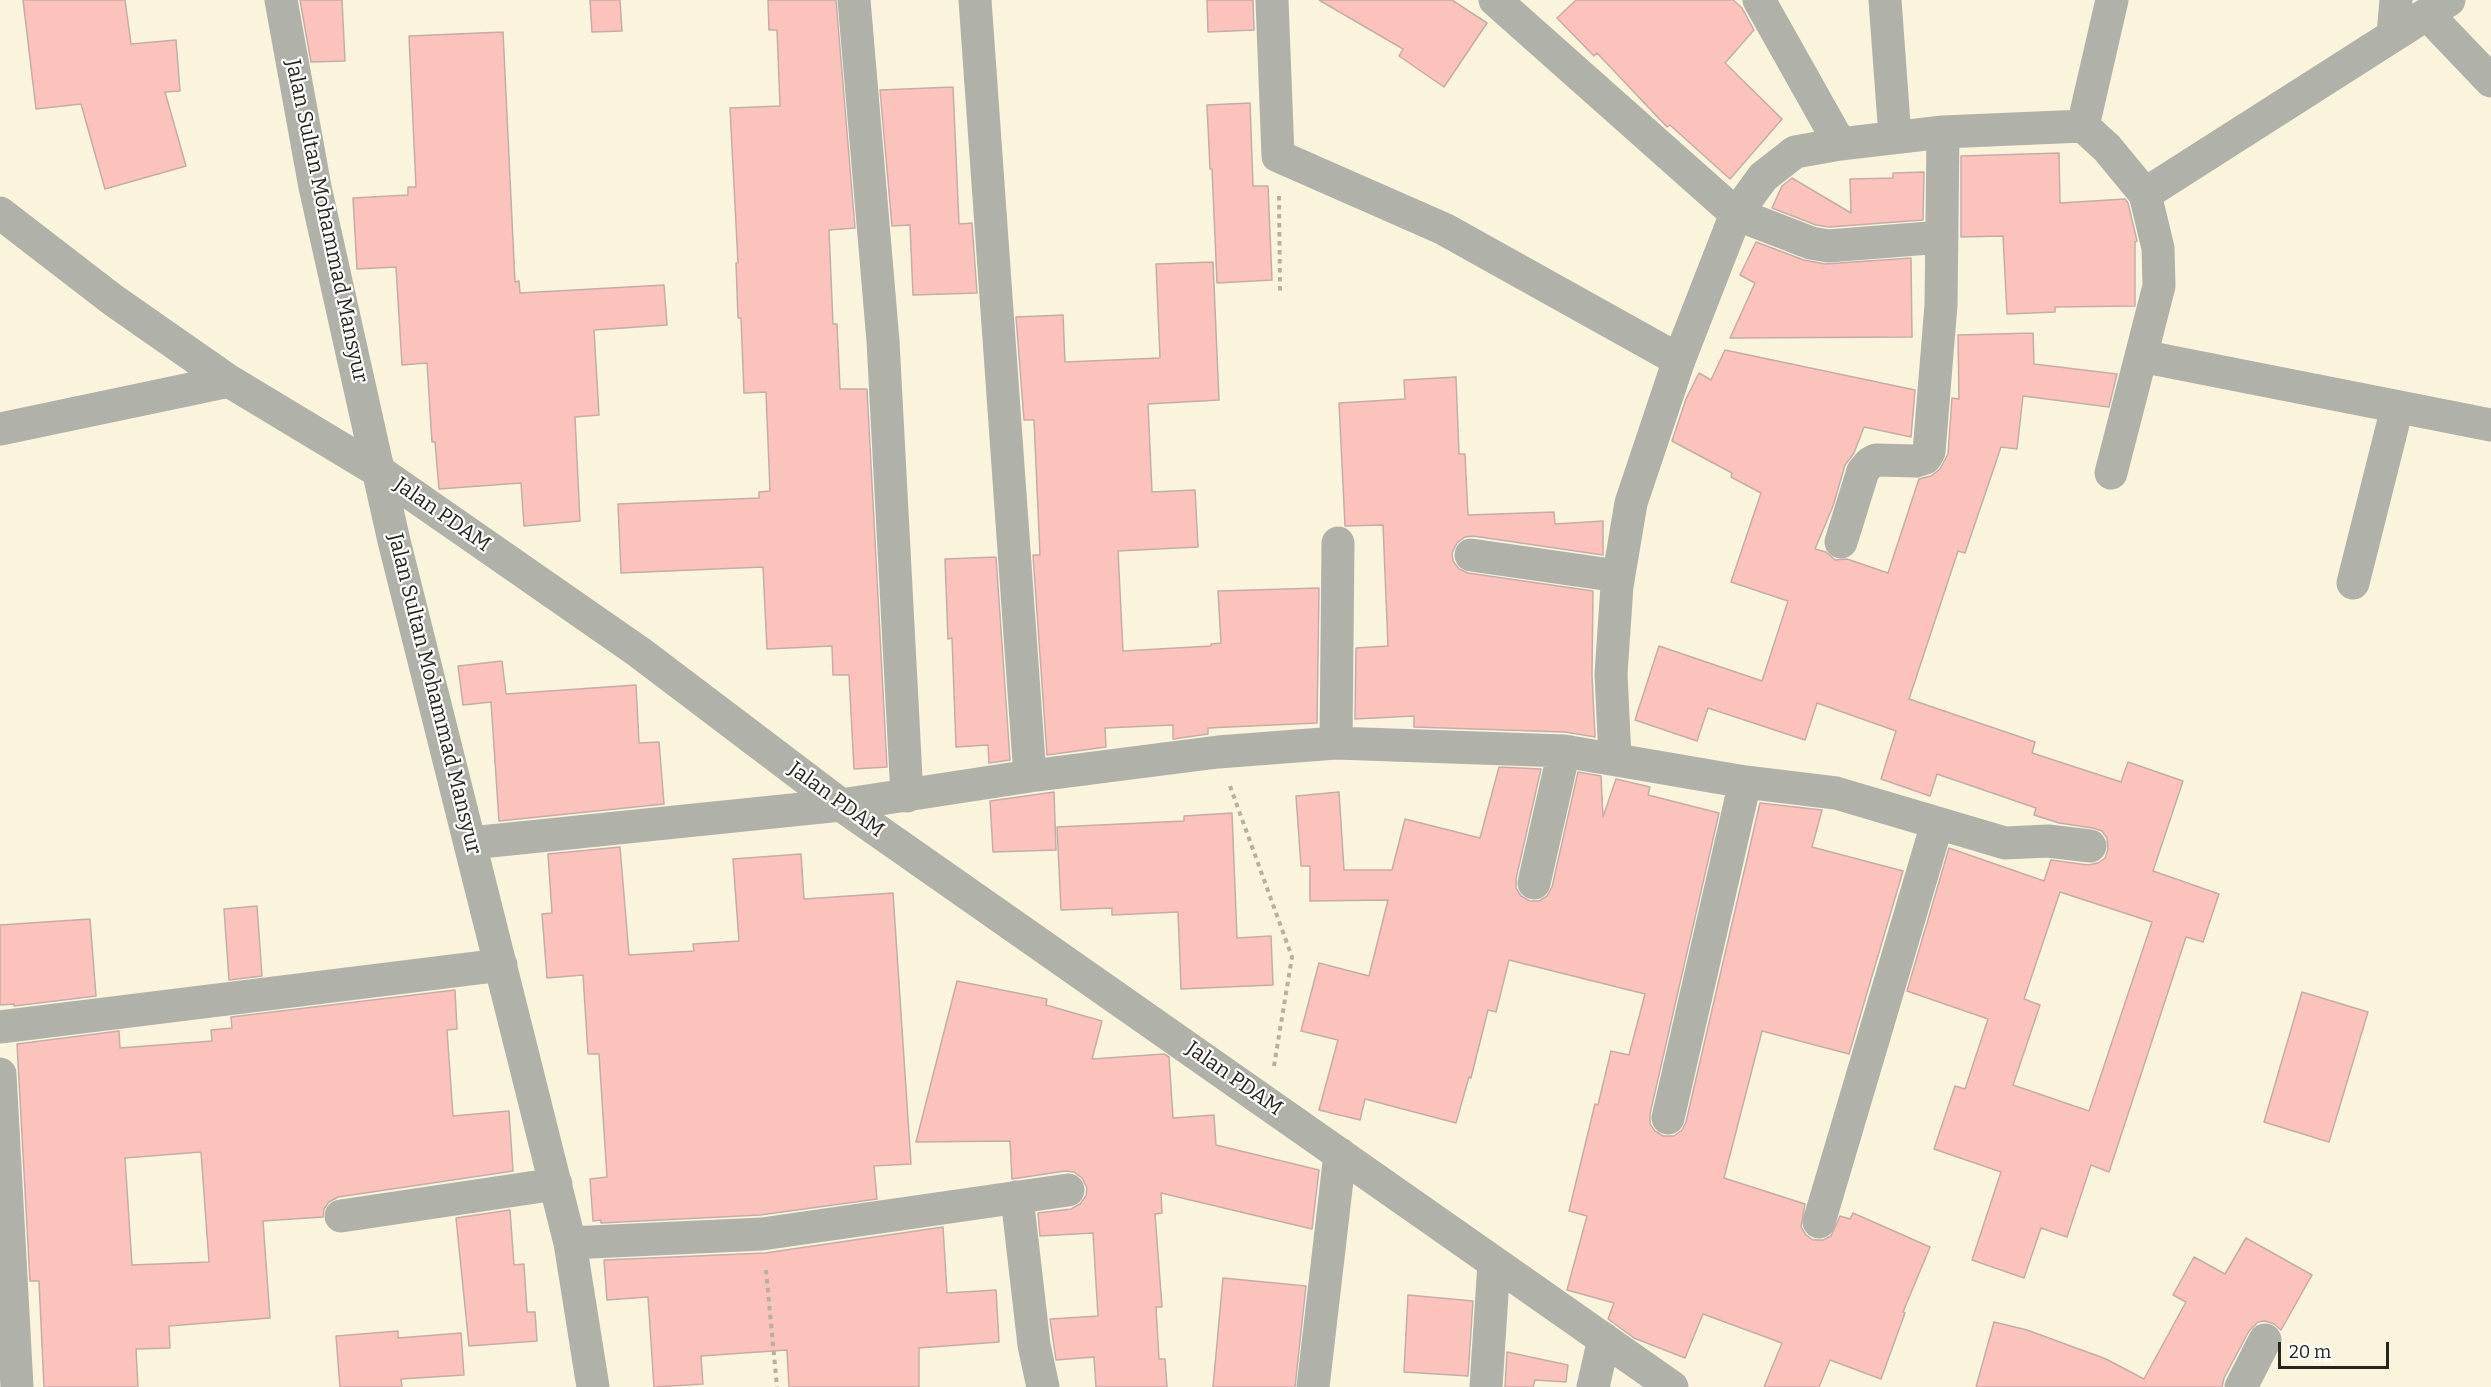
<!DOCTYPE html>
<html>
<head>
<meta charset="utf-8">
<style>
  body { margin:0 }
  #map { position:relative; width:2491px; height:1387px; overflow:hidden; background:#fbf4dd; font-family:Bitter,serif }
  canvas { display:block }
  .scale { position:absolute; left:2278px; top:1342px; width:111px; height:27px; box-sizing:border-box; border:3px solid #27251d; border-top:0; padding-left:8px; font-size:18px; line-height:21px; white-space:nowrap; color:#27251d; -webkit-text-stroke:4px #fff; paint-order:stroke }
</style>
</head>
<body>
<div id="map">
<canvas width="2491" height="1387"></canvas>
<div class="scale">20 m</div>
</div>
<script>
const ctx = document.querySelector('canvas').getContext('2d');
ctx.lineJoin = 'round';
function paint(path, color) { ctx.fillStyle = color; ctx.fill(path, 'evenodd'); }
const shape = rows => new Path2D(rows.map(r => 'M' + r).join(''));
function stroke(path, color, width, dash) { ctx.strokeStyle = color; ctx.lineWidth = width; ctx.lineCap = dash ? 'butt' : 'round'; ctx.setLineDash(dash || []); ctx.stroke(path); }
function write(font, color, halo, rows, align = 'center') {
  ctx.font = font + ' Bitter,serif'; ctx.lineWidth = 4.5; ctx.setLineDash([]); ctx.textBaseline = 'middle'; ctx.strokeStyle = halo; ctx.fillStyle = color; for (const [text, x, y, turn = 0] of rows) {
    ctx.save(); ctx.translate(x, y); ctx.rotate((+turn || 0) * Math.PI / 180); ctx.textAlign = isNaN(turn) ? turn : align; if (halo) ctx.strokeText(text, 0, 0); ctx.fillText(text, 0, 0); ctx.restore();
  }
}
const building = shape([
  [23,0,125,0,131,44,176,40,180,91,165,92,186,166,105,189,81,104,36,109,23,0],
  [300,0,342,0,345,61,311,62,300,0],
  [590,0,620,0,622,31,592,32,590,0],
  [768,0,836,0,855,228,829,230,833,324,837,324,840,389,867,389,887,767,854,769,849,675,833,675,832,646,767,649,763,567,621,573,618,504,759,498,759,492,770,491,766,392,744,393,741,318,738,318,736,263,738,263,730,108,780,106,777,30,769,30,768,0],
  [1207,0,1253,0,1254,30,1208,32,1207,0],
  [1319,0,1452,0,1487,23,1444,87,1399,56,1403,49,1319,0],
  [1576,0,1733,0,1742,8,1754,30,1725,63,1782,119,1730,179,1670,125,1667,127,1597,53,1594,56,1557,18,1576,0],
  [503,32,515,282,519,281,520,293,664,285,667,325,594,330,599,415,575,417,580,521,524,526,521,483,439,489,435,442,432,442,427,363,402,365,396,267,357,269,353,198,408,195,408,187,416,187,409,36,503,32],
  [953,87,959,224,972,223,977,293,913,295,910,225,892,226,880,90,953,87],
  [1250,103,1253,186,1268,186,1272,280,1217,283,1212,169,1210,169,1207,105,1250,103],
  [2059,153,2060,203,2125,199,2128,203,2137,241,2135,242,2135,306,2055,307,2055,312,2007,314,2003,236,1961,237,1961,156,2059,153],
  [1924,172,1923,220,1829,227,1816,225,1772,208,1782,186,1792,178,1851,213,1850,179,1893,178,1893,173,1924,172],
  [1756,242,1804,260,1825,264,1911,258,1912,337,1730,338,1755,283,1740,275,1756,242],
  [1213,262,1219,400,1148,404,1152,492,1195,490,1198,547,1118,551,1123,651,1211,646,1211,644,1221,643,1218,591,1319,588,1317,723,1208,728,1208,734,1173,739,1173,725,1105,728,1106,747,1047,755,1033,555,1040,555,1034,420,1024,420,1016,317,1063,315,1065,362,1160,358,1156,264,1213,262],
  [2033,333,2034,364,2117,374,2109,407,2023,396,2017,449,2001,447,1965,553,1958,551,1909,699,2035,742,2032,753,2121,782,2128,762,2183,781,2153,871,2219,894,2203,942,2186,937,2109,1172,2091,1165,2067,1237,2041,1228,2024,1278,1972,1260,2001,1172,1934,1149,1955,1086,1965,1089,1988,1019,1907,991,1949,848,2044,881,2051,860,2088,865,2098,863,2105,858,2108,849,2107,838,2102,831,2093,828,2059,823,2034,815,2036,808,1937,774,1930,796,1881,779,1896,731,1817,703,1805,740,1708,708,1697,741,1635,720,1659,646,1762,681,1788,601,1731,582,1761,493,1731,477,1732,473,1672,441,1686,399,1699,373,1711,380,1725,350,1915,390,1911,437,1864,427,1854,453,1845,465,1833,506,1815,549,1826,552,1835,560,1847,559,1888,573,1919,479,1931,476,1940,469,1948,454,1952,398,1959,399,1958,335,2033,333],
  [2060,892,2152,922,2089,1111,2013,1085,2040,1005,2024,999,2060,892],
  [1456,377,1459,454,1465,454,1468,515,1554,512,1555,524,1603,521,1603,555,1473,536,1465,537,1457,543,1452,553,1453,561,1459,569,1468,573,1593,591,1592,675,1595,737,1565,732,1414,727,1414,716,1355,719,1356,648,1388,646,1383,525,1345,526,1339,403,1405,399,1404,380,1456,377],
  [996,557,1010,760,989,763,988,745,956,747,952,638,948,639,945,559,996,557],
  [502,661,506,694,636,685,639,743,659,742,664,804,499,821,491,702,463,705,458,666,502,661],
  [1499,767,1541,769,1516,879,1516,888,1521,896,1530,901,1539,901,1547,896,1552,887,1578,772,1601,776,1603,817,1616,779,1650,787,1648,795,1719,813,1650,1114,1650,1124,1655,1131,1663,1136,1674,1136,1682,1130,1686,1122,1760,803,1822,810,1812,847,1903,871,1849,1054,1762,1031,1724,1178,1805,1204,1801,1227,1806,1235,1813,1240,1823,1240,1831,1236,1840,1216,1850,1219,1853,1213,1930,1247,1903,1312,1905,1313,1881,1379,1830,1360,1819,1387,1764,1387,1782,1343,1703,1314,1685,1358,1634,1338,1608,1319,1614,1303,1567,1290,1587,1216,1569,1211,1595,1104,1598,1105,1611,1051,1629,1055,1645,994,1509,960,1496,1012,1488,1010,1471,1078,1469,1077,1456,1123,1365,1099,1360,1120,1319,1110,1338,1040,1301,1031,1319,963,1369,976,1388,900,1310,901,1310,866,1301,866,1296,796,1339,792,1344,870,1392,870,1405,819,1480,838,1499,767],
  [1054,792,1056,850,993,852,990,801,1054,792],
  [1232,813,1237,938,1271,936,1273,985,1181,989,1178,912,1112,915,1112,908,1061,910,1057,827,1184,821,1184,816,1232,813],
  [620,847,629,955,694,951,693,944,739,941,733,859,801,854,804,899,893,893,911,1164,874,1166,877,1199,760,1215,601,1223,601,1220,593,1221,590,1179,607,1177,599,1054,588,1054,583,975,547,978,542,914,552,913,548,854,620,847],
  [257,906,262,976,229,980,224,909,257,906],
  [90,919,96,996,14,1006,14,1004,0,1005,0,925,90,919],
  [957,981,1047,999,1046,1005,1102,1021,1092,1059,1164,1054,1169,1057,1173,1118,1214,1115,1216,1145,1319,1170,1312,1229,1161,1193,1162,1213,1155,1214,1162,1307,1156,1307,1159,1359,1165,1359,1167,1387,1096,1387,1094,1357,1056,1360,1050,1319,1098,1316,1093,1233,1040,1236,1038,1213,1071,1209,1080,1204,1086,1196,1087,1188,1082,1178,1074,1172,1065,1171,1012,1179,1010,1141,916,1142,957,981],
  [455,990,457,1029,447,1030,453,1116,509,1111,513,1171,338,1197,329,1202,324,1209,323,1217,263,1221,270,1318,169,1326,170,1348,136,1349,138,1387,44,1387,39,1281,30,1281,17,1044,119,1031,120,1048,212,1041,211,1030,232,1028,231,1017,455,990],
  [201,1152,209,1262,132,1265,125,1158,201,1152],
  [2302,992,2368,1012,2329,1142,2264,1122,2302,992],
  [510,1210,514,1265,524,1264,527,1312,535,1312,537,1341,469,1346,456,1218,510,1210],
  [943,1227,947,1293,996,1290,999,1342,919,1348,919,1387,789,1387,787,1350,701,1356,703,1384,654,1387,648,1297,607,1300,604,1260,765,1253,943,1227],
  [2246,1238,2312,1275,2281,1330,2274,1324,2265,1321,2258,1322,2249,1331,2224,1378,2222,1387,1976,1387,1994,1322,2027,1330,2106,1359,2144,1379,2186,1302,2173,1295,2194,1257,2225,1274,2246,1238],
  [1223,1278,1306,1286,1295,1387,1213,1387,1223,1278],
  [1408,1295,1473,1301,1468,1376,1404,1372,1408,1295],
  [398,1331,398,1338,461,1333,464,1375,401,1379,402,1387,340,1387,336,1336,398,1331],
  [1507,1352,1568,1365,1566,1382,1535,1380,1533,1387,1505,1387,1507,1352]
]);
paint(building, '#fbc3bc');
stroke(building, '#c6aca8', 1.5);
stroke(shape([
  [1279,196,1280,291],
  [1230,786,1292,957,1274,1066],
  [766,1270,777,1387]
]), '#b6b19f', 4, [4.5, 4.5]);
stroke(shape([
  [281,0,315,187,394,541,570,1243,593,1387],
  [854,0,883,341,907,796],
  [975,0,1030,776],
  [1272,0,1278,156,1444,229,1679,360],
  [1495,0,1736,214,1811,243,1828,246,1942,237],
  [1759,0,1840,144],
  [1885,0,1895,137],
  [2427,14,2491,81],
  [2393,35,2396,0],
  [2083,126,2112,0],
  [2145,194,2449,0],
  [0,213,113,300,229,381,380,472,639,652,841,805,1672,1387],
  [2141,356,2491,425],
  [0,429,229,381],
  [1841,542,1863,471,1870,463,1876,460,1916,461,1925,458,1929,452,1941,305,1943,132],
  [1471,555,1618,576],
  [2353,583,2397,408],
  [1336,743,1338,543],
  [1615,758,1611,674,1617,586,1631,503,1679,360,1736,214,1763,177,1795,152,1840,144,1943,132,2083,126,2107,148,2145,194,2158,248,2159,286,2111,473],
  [471,843,841,805,1030,776,1218,752,1336,743,1564,751,1745,782,1836,793,2005,843,2048,841,2090,846],
  [1534,883,1564,751],
  [0,1027,501,965],
  [0,1074,17,1387],
  [1668,1118,1745,782],
  [1017,1197,1034,1345,1043,1387],
  [341,1216,556,1184],
  [1819,1222,1937,824],
  [570,1243,762,1234,1068,1190],
  [1313,1387,1340,1154],
  [1486,1387,1494,1263],
  [1593,1387,1604,1339],
  [2241,1387,2265,1340]
]), '#b0b1a8', 33);
write('21px', '#27251d', '#fff', [
  ["Jalan Sultan Mohammad Mansyur",326,221,78],
  ["Jalan PDAM",442,515,35],
  ["Jalan Sultan Mohammad Mansyur",434,694,76],
  ["Jalan PDAM",836,800,36],
  ["Jalan PDAM",1234,1079,35]
]);
</script>
</body>
</html>
